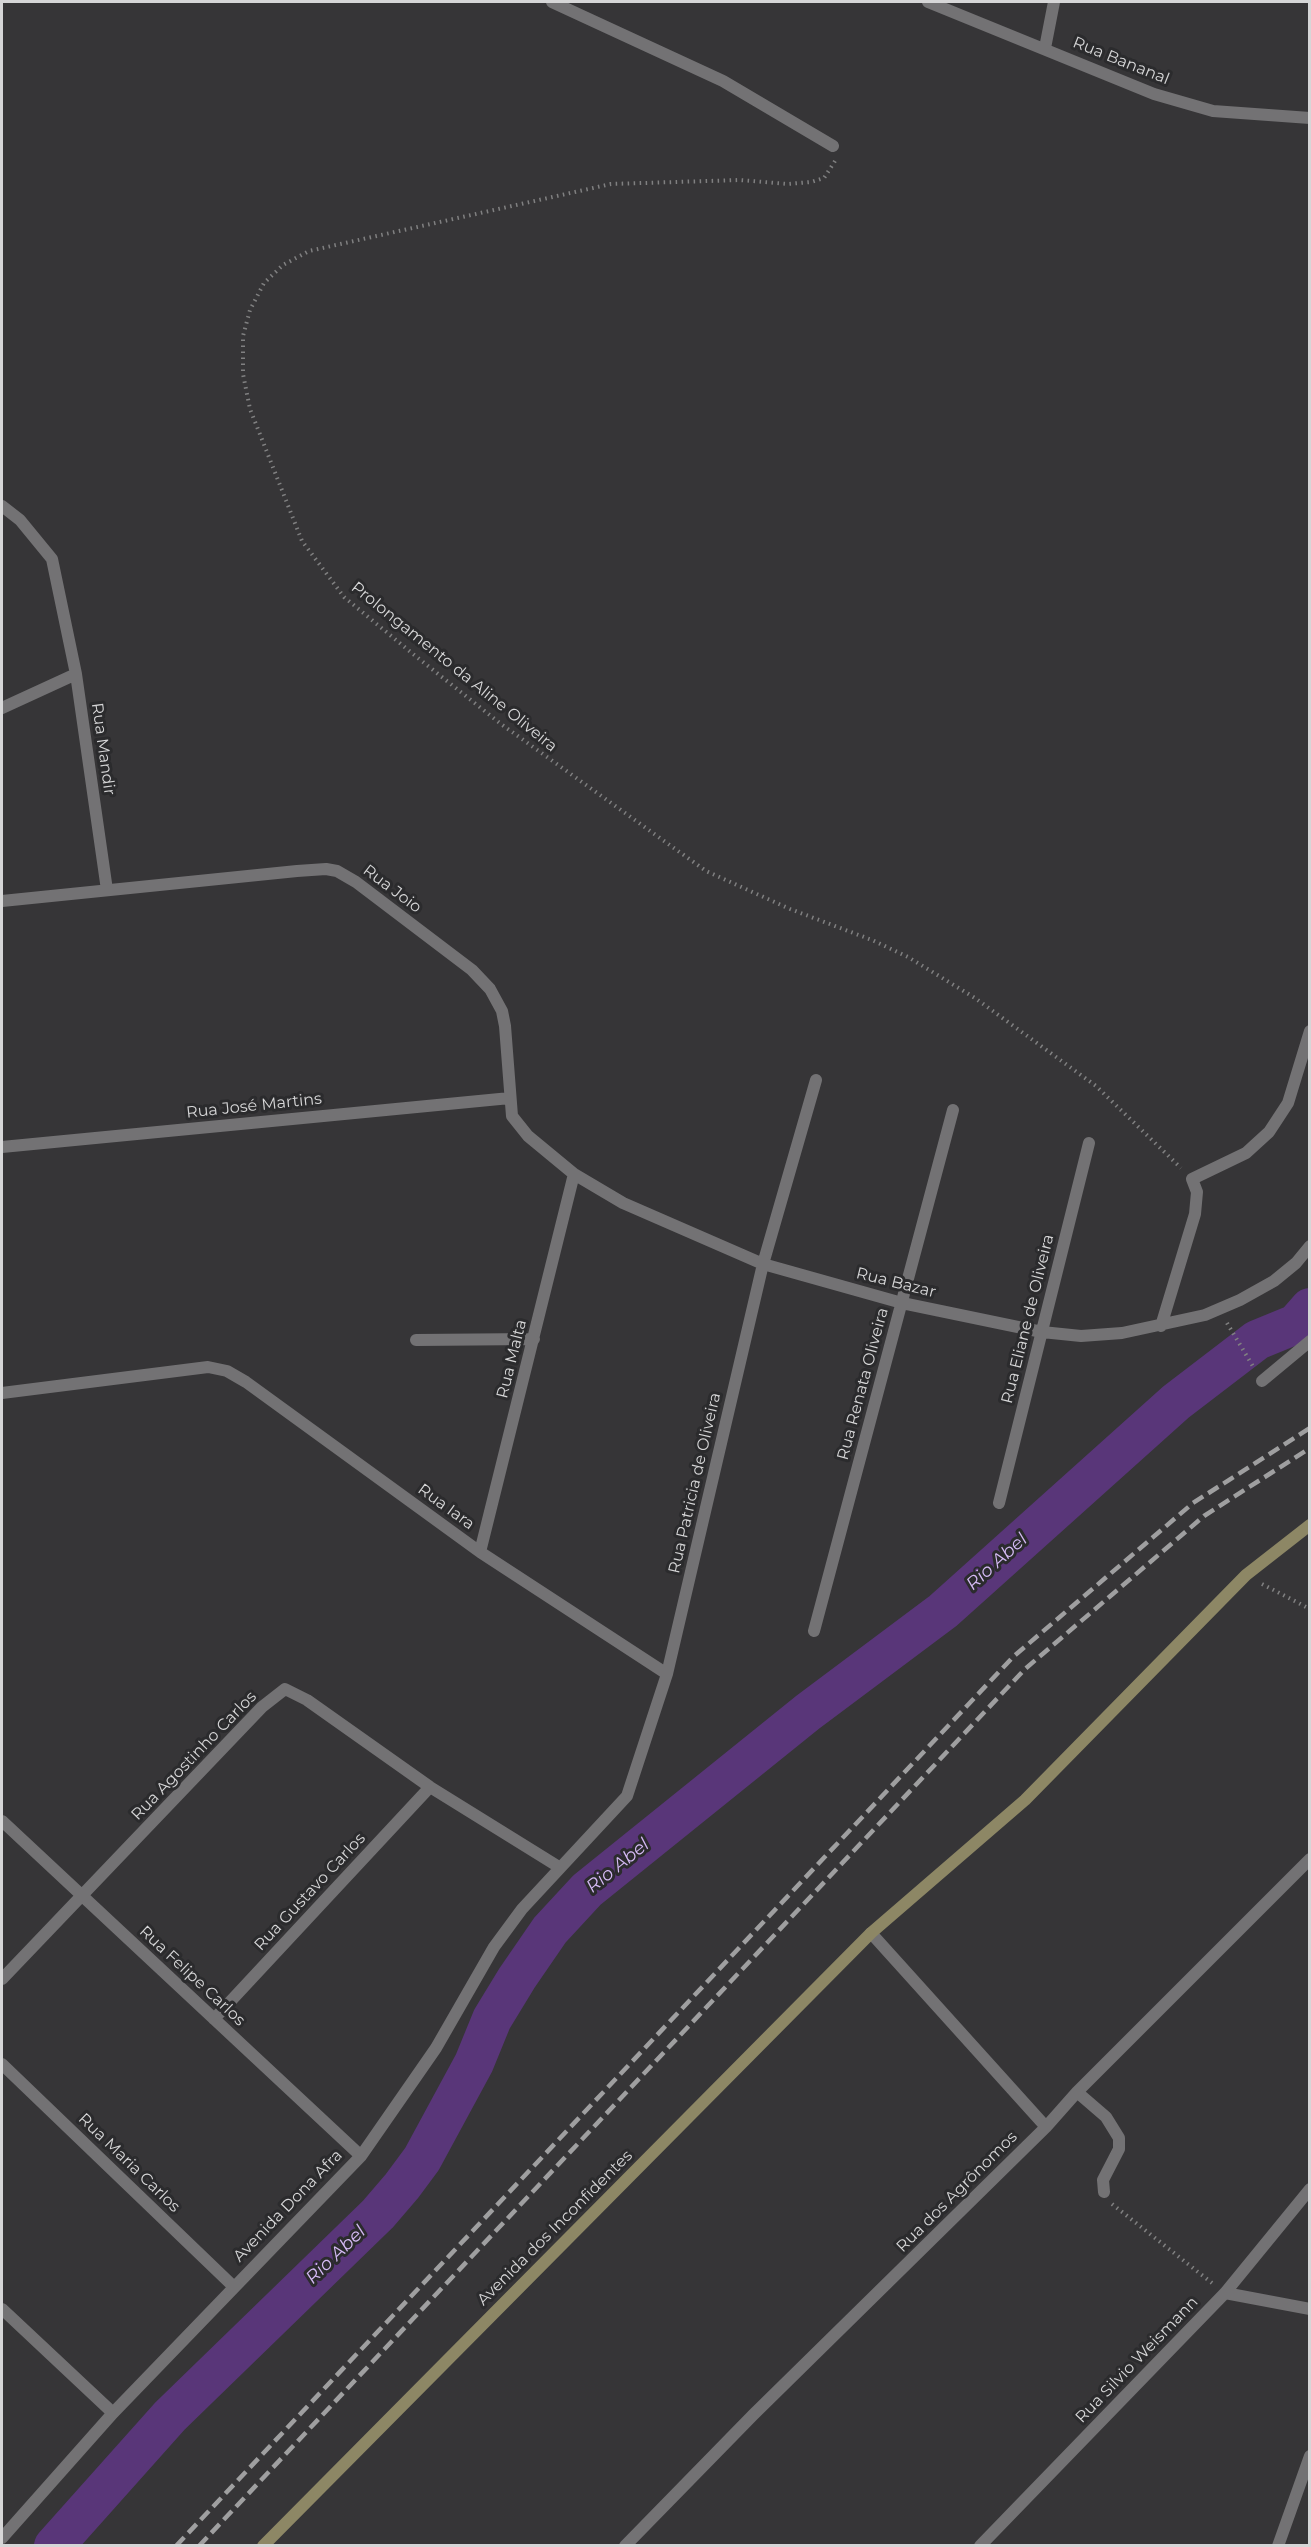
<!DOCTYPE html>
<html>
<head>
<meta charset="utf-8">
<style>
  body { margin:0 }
  #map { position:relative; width:1311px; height:2547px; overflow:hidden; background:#363537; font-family:Montserrat,sans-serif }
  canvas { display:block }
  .frame { position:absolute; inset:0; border:3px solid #d6d6d7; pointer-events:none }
</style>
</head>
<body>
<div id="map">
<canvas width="1311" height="2547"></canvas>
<div class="frame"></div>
</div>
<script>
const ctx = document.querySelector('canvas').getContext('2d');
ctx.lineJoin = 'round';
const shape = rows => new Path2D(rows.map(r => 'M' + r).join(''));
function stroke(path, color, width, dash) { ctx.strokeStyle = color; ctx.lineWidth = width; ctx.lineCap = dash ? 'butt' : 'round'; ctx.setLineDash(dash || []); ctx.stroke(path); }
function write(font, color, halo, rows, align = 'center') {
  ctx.font = font + ' Montserrat,sans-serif'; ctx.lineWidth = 6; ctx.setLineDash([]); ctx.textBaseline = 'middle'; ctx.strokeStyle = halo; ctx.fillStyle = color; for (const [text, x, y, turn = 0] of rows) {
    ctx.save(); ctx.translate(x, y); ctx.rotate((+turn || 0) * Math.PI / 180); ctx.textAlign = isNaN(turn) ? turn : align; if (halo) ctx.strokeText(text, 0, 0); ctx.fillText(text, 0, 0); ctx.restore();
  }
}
stroke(shape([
  [54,2546,170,2416,378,2214,402,2186,422,2159,474,2063,492,2019,517,1978,550,1930,587,1890,808,1712,943,1611,1176,1402,1257,1340,1296,1324,1310,1308]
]), '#593679', 40);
stroke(shape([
  [835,161,824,178,811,182,788,184,740,180,611,184,309,251,283,265,264,283,250,310,243,336,243,374,250,409,302,541,344,597,413,654,501,724,706,871,790,909,872,940,908,957,975,998,1096,1086,1181,1168],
  [1227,1323,1254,1368],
  [1262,1584,1310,1609],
  [1112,2204,1212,2283]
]), '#808081', 4, [1.5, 4.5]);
stroke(shape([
  [552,2,723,81,833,146],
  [928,2,1154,94,1213,111,1310,118],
  [1045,48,1054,2],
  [2,506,20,520,52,559,76,674,107,890],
  [2,708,76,674],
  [2,901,297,871,326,869,337,871,356,882,472,970,490,989,502,1011,505,1026,512,1116,528,1136,574,1174,623,1203,763,1264,902,1303,1042,1332,1081,1336,1122,1333,1205,1315,1240,1300,1274,1281,1296,1263,1310,1246],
  [2,1147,510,1098],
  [1161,1326,1195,1214,1197,1192,1192,1179,1246,1153,1269,1132,1288,1103,1310,1031],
  [416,1340,534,1339],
  [1262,1381,1310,1341],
  [2,1393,208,1367,227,1371,246,1382,480,1552,667,1674],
  [999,1503,1089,1143],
  [480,1552,574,1174],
  [814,1631,953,1110],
  [2,1821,361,2156],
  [871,1933,1046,2127],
  [2,1979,262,1707,285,1689,307,1700,430,1787,559,1867],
  [214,2019,430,1787],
  [2,2064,233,2286],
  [1077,2092,1106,2117,1119,2138,1119,2149,1103,2180,1104,2192],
  [1225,2293,1310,2309],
  [2,2309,113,2413],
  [2,2538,113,2413,361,2156,436,2048,494,1947,522,1909,627,1796,667,1674,763,1264,816,1080],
  [625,2546,753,2415,1046,2127,1077,2092,1310,1859],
  [980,2546,1225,2293,1310,2189],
  [1278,2546,1310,2456]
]), '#737274', 12);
stroke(shape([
  [263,2546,871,1933,1025,1800,1246,1575,1310,1525]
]), '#8d8765', 12);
stroke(shape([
  [176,2546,1013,1657,1193,1503,1310,1428],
  [199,2546,1025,1669,1204,1516,1310,1448]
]), '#9f9fa0', 4.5, [12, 6]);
write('16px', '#d6d6d7', '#2b2b2d', [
  ["Rua Bananal",1121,61,22],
  ["Prolongamento da Aline Oliveira",454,667,39],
  ["Rua Mandir",103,749,82],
  ["Rua Joio",392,889,37],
  ["Rua José Martins",254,1106,-6],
  ["Rua Bazar",896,1283,14],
  ["Rua Eliane de Oliveira",1028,1319,-76],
  ["Rua Malta",512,1359,-76],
  ["Rua Renata Oliveira",863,1384,-75],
  ["Rua Patricia de Oliveira",695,1483,-77],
  ["Rua Iara",446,1507,36],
  ["Rua Agostinho Carlos",194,1756,-46],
  ["Rua Gustavo Carlos",310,1892,-47],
  ["Rua Felipe Carlos",192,1976,43],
  ["Rua Maria Carlos",129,2163,44],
  ["Rua dos Agrônomos",957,2192,-45],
  ["Avenida Dona Afra",288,2206,-46],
  ["Avenida dos Inconfidentes",555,2228,-45],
  ["Rua Silvio Weismann",1137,2360,-46]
]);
write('italic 18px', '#d5baf5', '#2b2b2d', [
  ["Rio Abel",997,1562,-42],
  ["Rio Abel",618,1866,-39],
  ["Rio Abel",336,2255,-44]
]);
</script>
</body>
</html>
